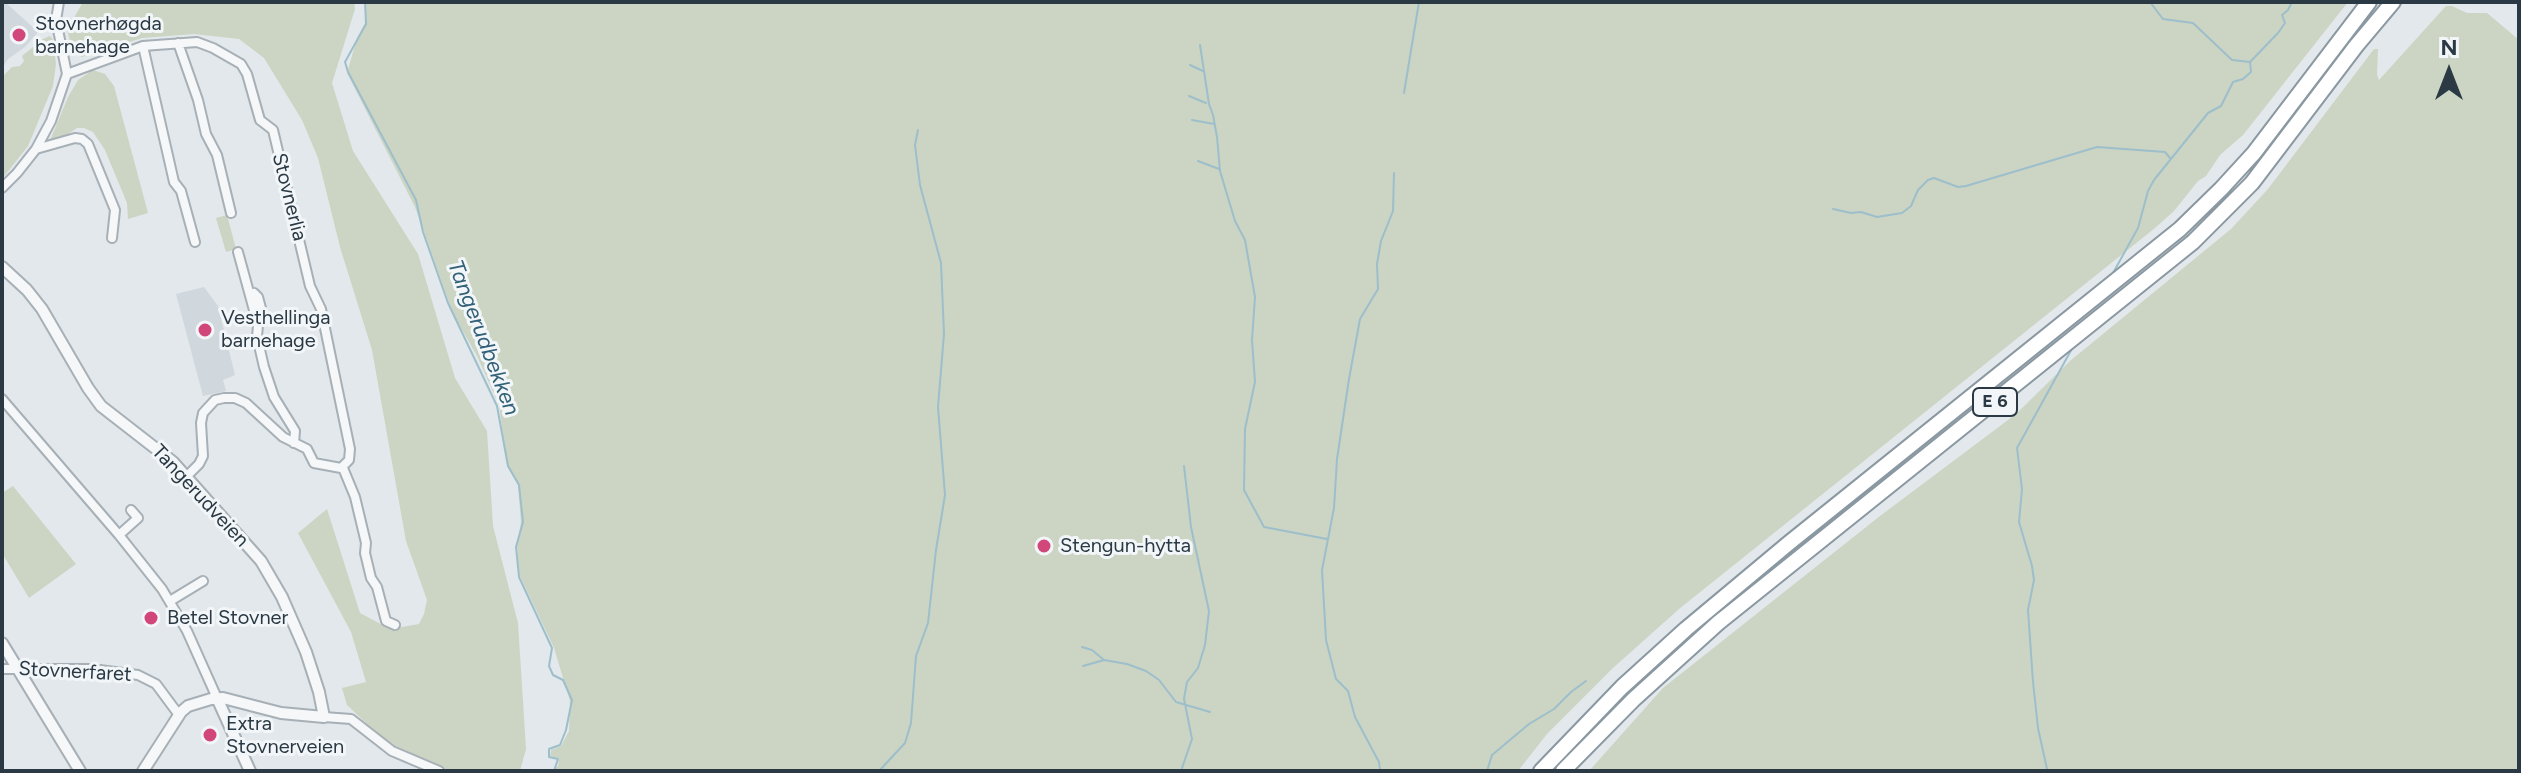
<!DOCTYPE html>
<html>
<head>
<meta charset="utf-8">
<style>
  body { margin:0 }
  #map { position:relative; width:2521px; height:773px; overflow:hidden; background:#e2e8eb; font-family:Figtree,sans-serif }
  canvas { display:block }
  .frame { position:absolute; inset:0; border:4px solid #2a3944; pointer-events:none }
  .north { position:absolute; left:2409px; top:32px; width:80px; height:80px; -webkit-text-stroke:6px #f2f6f8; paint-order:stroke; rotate:0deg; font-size:22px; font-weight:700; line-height:32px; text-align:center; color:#2a3944 }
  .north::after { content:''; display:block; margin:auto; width:28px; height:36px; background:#2a3944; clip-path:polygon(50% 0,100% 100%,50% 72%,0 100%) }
</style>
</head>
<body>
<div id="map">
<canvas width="2521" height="773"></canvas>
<div class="frame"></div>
<div class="north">N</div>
</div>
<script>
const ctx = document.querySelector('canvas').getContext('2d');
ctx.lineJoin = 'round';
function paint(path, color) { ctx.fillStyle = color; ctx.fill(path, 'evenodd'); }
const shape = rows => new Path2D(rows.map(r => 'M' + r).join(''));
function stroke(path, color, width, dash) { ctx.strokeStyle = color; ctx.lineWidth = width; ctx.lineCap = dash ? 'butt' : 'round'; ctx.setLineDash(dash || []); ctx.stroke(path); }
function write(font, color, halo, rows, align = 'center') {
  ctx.font = font + ' Figtree,sans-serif'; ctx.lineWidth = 6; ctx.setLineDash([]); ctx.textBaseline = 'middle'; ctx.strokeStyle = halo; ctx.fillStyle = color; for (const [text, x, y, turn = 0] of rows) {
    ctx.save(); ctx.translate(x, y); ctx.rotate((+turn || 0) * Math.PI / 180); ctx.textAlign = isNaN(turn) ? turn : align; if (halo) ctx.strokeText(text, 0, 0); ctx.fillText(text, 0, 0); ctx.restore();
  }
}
paint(shape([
  [2,2,5,2,38,32,25,47,8,59,2,68],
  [204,287,218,306,235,375,223,380,226,391,203,396,176,294]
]), '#d0d7dd');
paint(shape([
  [83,2,354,2,355,9,332,83,353,151,418,254,455,378,487,431,493,526,518,623,526,749,520,771,446,771,384,740,347,705,342,688,366,682,351,632,298,533,327,509,360,613,390,629,419,624,424,614,427,600,406,541,372,350,340,247,318,158,302,120,264,58,239,39,194,34,142,38,82,57,73,52,67,30],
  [366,2,2348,2,2243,135,2220,155,2206,176,2198,181,2174,211,2155,228,1679,609,1613,668,1547,734,1518,771,555,771,554,768,558,766,559,759,550,756,551,750,561,746,569,731,570,701,554,648,519,574,517,546,521,522,518,485,507,466,499,405,477,356,453,314,415,207,347,73,357,38,366,21],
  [2446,6,2452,6,2467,13,2487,13,2519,40,2519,771,2053,771,2051,769,2046,771,1589,771,1663,688,1880,516,2016,414,2070,361,2231,229,2268,189,2374,49,2378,49,2377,75,2379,80],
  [50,36,53,40,56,64,53,86,28,146,2,179,2,77,12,67,20,66,24,61,22,56,43,39],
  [93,70,105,74,114,86,148,213,128,219,127,203,105,150,93,132,84,128,77,128,62,138,49,143,68,97,78,80],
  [227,215,236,249,226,252,216,218],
  [13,486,76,564,29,598,2,553,2,493]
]), '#ccd5c3');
stroke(shape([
  [365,2,366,24,345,62,348,72,416,200,423,232,448,303,497,406,508,466,519,485,523,522,516,547,519,577,552,648,549,666,553,675,563,680,572,700,566,730,560,745,549,749,549,757,558,759,554,771],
  [2150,2,2163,19,2193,23,2232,60,2250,62],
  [1200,45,1209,104,1213,115,1217,137,1220,171,1235,221,1245,240,1255,297,1252,340,1255,382,1245,429,1244,490,1264,527,1327,539],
  [1190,65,1203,71],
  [1404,93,1419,2],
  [1189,96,1206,103],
  [1192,120,1214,124],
  [1198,161,1219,169],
  [1833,209,1851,213,1861,212,1877,217,1902,213,1911,206,1918,190,1928,180,1934,178,1958,187,1966,186,2097,147,2165,152,2170,158],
  [2113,273,2138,228,2148,191,2154,180,2208,113,2221,106,2233,82,2243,79,2251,72,2250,62,2278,33,2285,23,2282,15,2288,10,2292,2],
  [1082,647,1092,650,1104,660],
  [1083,666,1104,660,1127,664,1146,671,1159,680,1176,702,1210,712],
  [2047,769,2038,728,2033,682,2028,610,2034,580,2032,566,2019,522,2022,489,2017,448,2074,345],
  [879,771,905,743,911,723,916,656,928,623,936,550,945,495,938,407,944,334,941,263,920,185,915,145,918,130],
  [1181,771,1192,739,1184,699,1187,682,1198,668,1205,645,1209,611,1191,527,1184,466],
  [1380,771,1379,762,1355,717,1348,691,1336,679,1326,640,1322,570,1334,508,1337,459,1349,379,1360,319,1378,289,1377,264,1381,241,1393,211,1394,173],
  [1487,771,1492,755,1529,724,1554,709,1571,692,1586,681]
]), '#9dbecb', 2);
const minor = shape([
  [178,43,198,100,206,134,217,155,231,213],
  [143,46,174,182,181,191,195,242],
  [67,74,143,46,197,42,213,48,241,64,247,74,260,120,273,130,310,286,321,309,350,449,349,460,341,468,314,463,307,449,283,437,246,403,235,398,224,398,215,400,203,413,201,423,203,456,199,464,186,477],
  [36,149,75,138,82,139,88,144,115,210,112,238],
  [2,188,17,173,36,149,51,121,67,74,56,20,59,2],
  [238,252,258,325,257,337,264,367,274,397,295,431,294,443],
  [254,293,258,297,261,308,258,325],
  [2,399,119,535,162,589,187,631,217,698],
  [343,468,355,497,366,543,365,553,371,578,377,587,386,621,395,625],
  [119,535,138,518,131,510],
  [170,601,203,581],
  [2,669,92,669,138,675,156,684,179,715],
  [324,717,351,719,392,751,439,771]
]);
const tertiary = shape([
  [2,267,27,290,42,309,88,388,101,406,173,462,261,561,282,597,306,652,319,692,324,717,281,713,223,698,211,699,188,706,181,712,143,771],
  [2,643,80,771],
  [217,698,250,771]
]);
const motorway = shape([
  [1541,771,1622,687,1686,629,1789,543,2180,229,2221,189,2254,153,2369,2],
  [1563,771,1634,699,1718,623,2193,242,2252,183,2356,46,2393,2]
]);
stroke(minor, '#a7b0b6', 12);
stroke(tertiary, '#a7b0b6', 14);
stroke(motorway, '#8a98a2', 18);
stroke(minor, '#f5f7f9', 8);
stroke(tertiary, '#f5f7f9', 10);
stroke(motorway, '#fff', 14);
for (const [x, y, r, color] of [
  [19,35,8,"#d1477a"],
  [205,330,8,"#d1477a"],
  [1044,546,8,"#d1477a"],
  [151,618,8,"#d1477a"],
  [210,735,8,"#d1477a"]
]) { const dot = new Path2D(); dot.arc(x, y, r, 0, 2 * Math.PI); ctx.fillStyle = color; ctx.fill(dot); stroke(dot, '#f2f6f8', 3); }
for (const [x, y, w] of [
  [1995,402,44]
]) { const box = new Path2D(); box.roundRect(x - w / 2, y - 14, w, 28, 6); ctx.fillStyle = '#f2f6f8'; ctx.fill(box); stroke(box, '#2a3944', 2); }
write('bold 18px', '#2a3944', null, [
  ["E 6",1995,402]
]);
write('20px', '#2a3944', '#f2f6f8', [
  ["Stovnerhøgda",35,24],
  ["barnehage",35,47],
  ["Vesthellinga",221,318],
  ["barnehage",221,341],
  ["Stengun-hytta",1060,546],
  ["Betel Stovner",167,618],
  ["Extra",226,724],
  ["Stovnerveien",226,747]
], 'left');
write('20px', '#2a3944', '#f2f6f8', [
  ["Stovnerlia",289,197,76],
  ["Tangerudveien",200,496,47],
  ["Stovnerfaret",75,672,3]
]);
write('italic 22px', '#336178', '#f2f6f8', [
  ["Tangerudbekken",483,338,69]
]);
</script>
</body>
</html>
